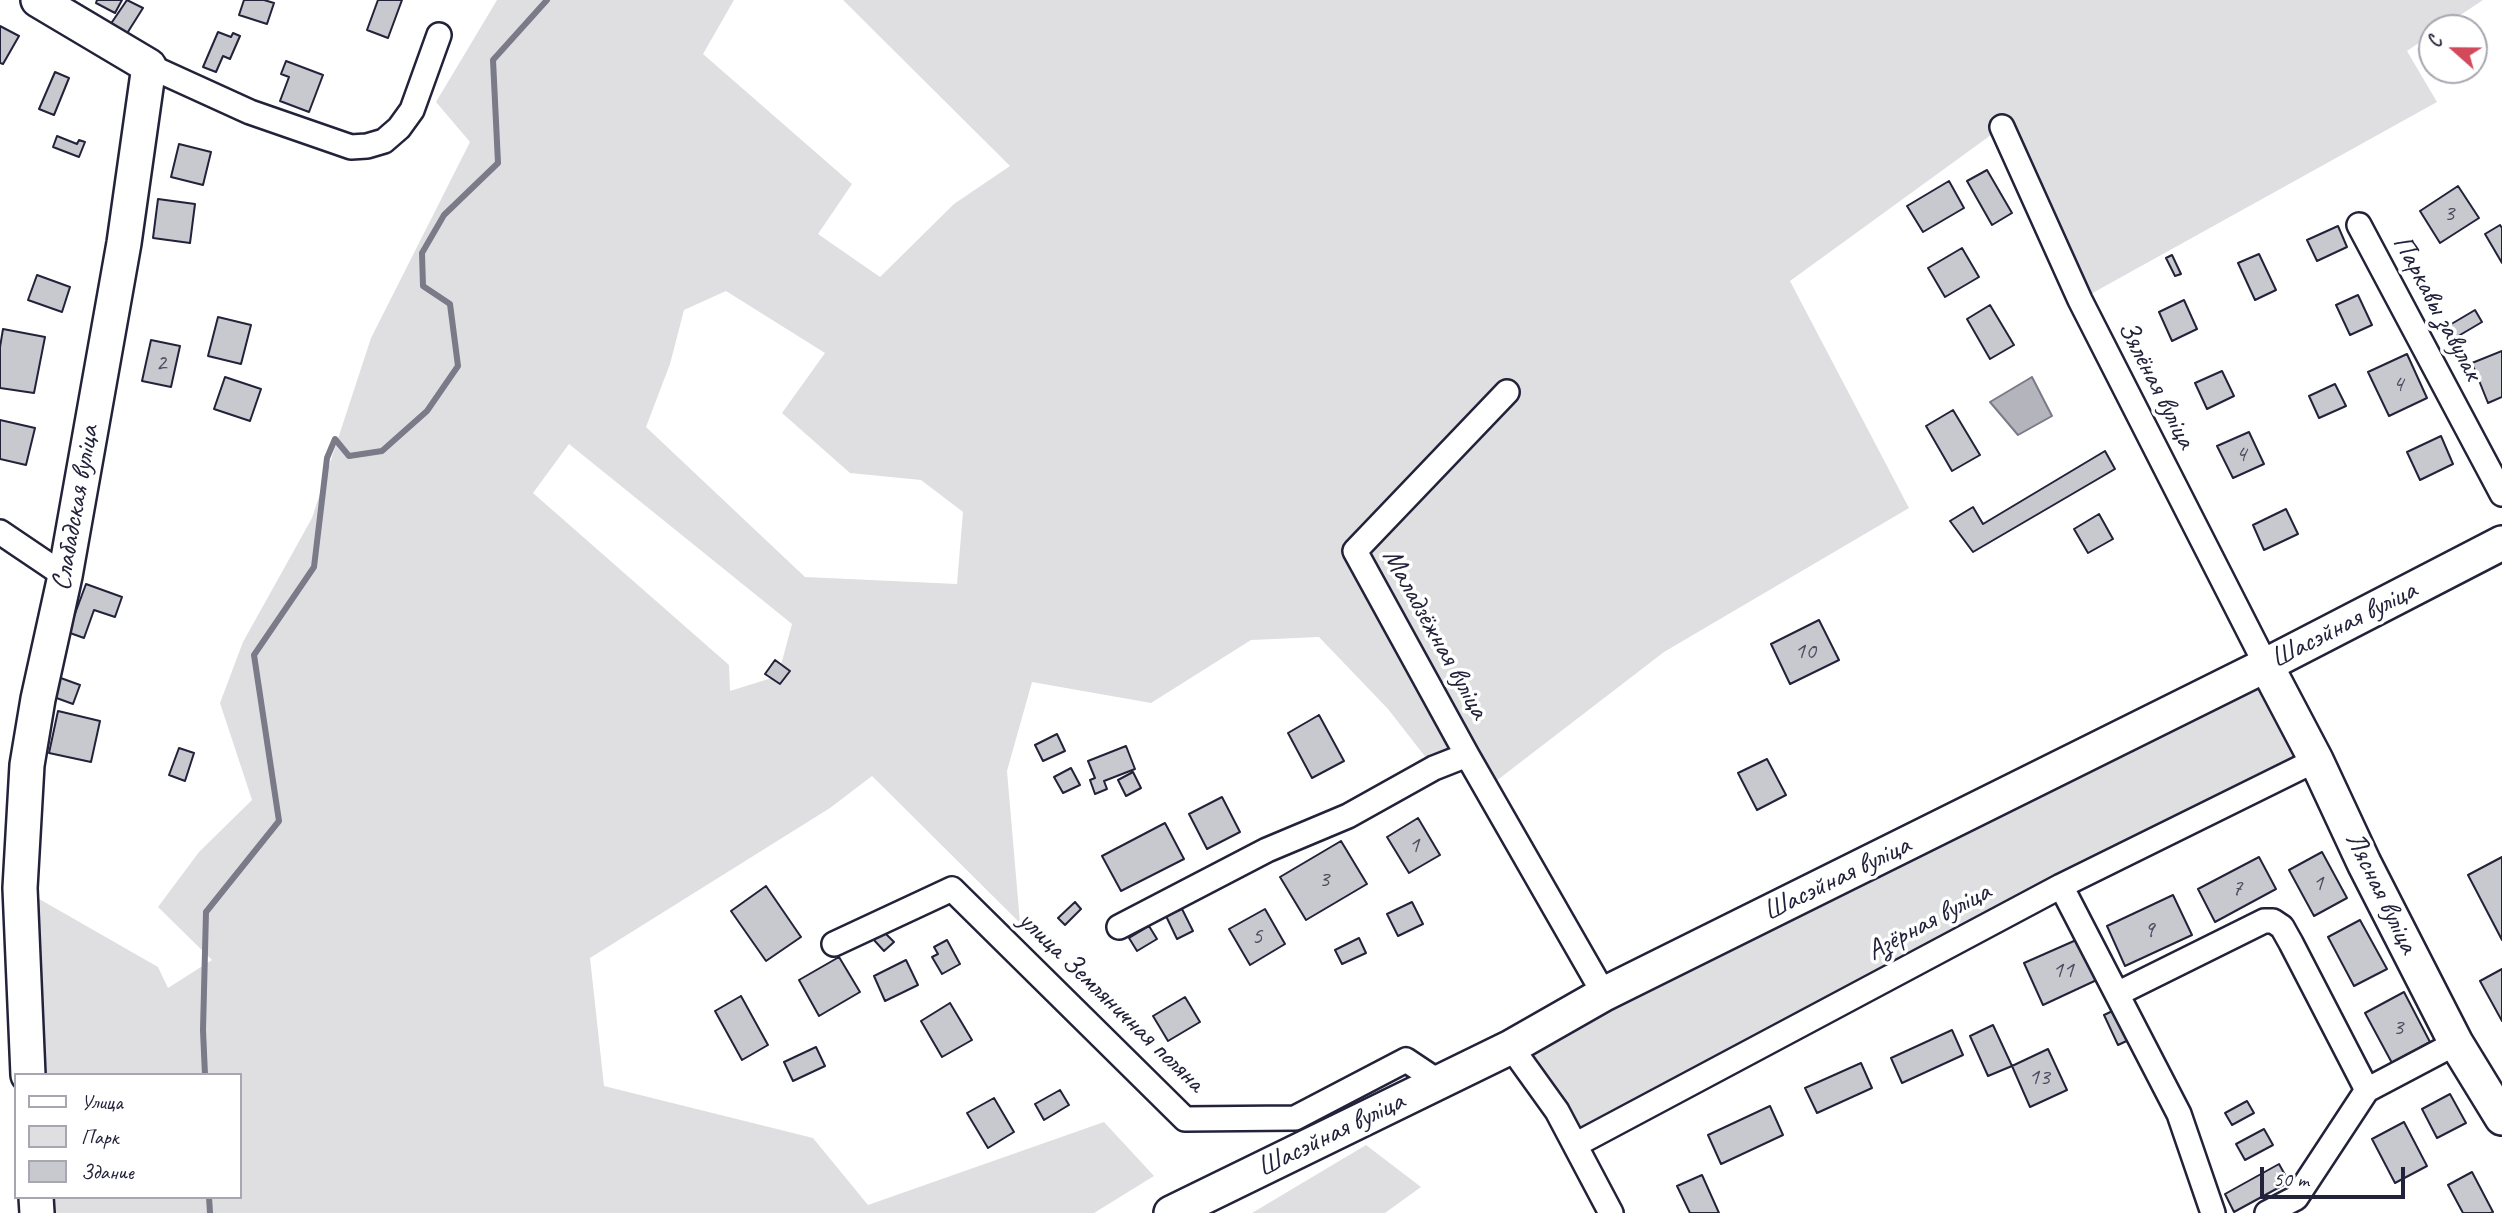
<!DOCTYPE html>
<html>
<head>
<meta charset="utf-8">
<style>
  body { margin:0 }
  #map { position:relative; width:2502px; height:1213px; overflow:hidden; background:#fff; font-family:Caveat,sans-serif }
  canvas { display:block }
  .legend { position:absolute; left:14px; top:1073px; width:228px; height:126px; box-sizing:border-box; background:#fff; border:2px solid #a7a7b1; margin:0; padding:9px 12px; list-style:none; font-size:21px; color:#22223b }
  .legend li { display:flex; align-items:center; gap:14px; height:35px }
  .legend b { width:35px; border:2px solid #a7a7b1 }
  .north { position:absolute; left:2418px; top:14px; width:70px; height:70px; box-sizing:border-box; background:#fff; border:2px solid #a7a7b1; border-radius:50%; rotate:291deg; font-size:19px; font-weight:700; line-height:28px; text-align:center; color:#22223b }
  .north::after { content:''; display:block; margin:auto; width:24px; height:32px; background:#d1495b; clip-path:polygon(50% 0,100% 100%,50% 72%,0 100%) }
  .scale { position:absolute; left:2260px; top:1167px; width:145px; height:32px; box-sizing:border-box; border:4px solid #22223b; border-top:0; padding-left:9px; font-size:21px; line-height:24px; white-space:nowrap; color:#22223b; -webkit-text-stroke:5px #fff; paint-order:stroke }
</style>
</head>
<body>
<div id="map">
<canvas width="2502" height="1213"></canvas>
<ul class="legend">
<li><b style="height:9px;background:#fff"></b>Улица</li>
<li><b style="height:19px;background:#dfdfe2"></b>Парк</li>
<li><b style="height:19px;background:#c8c8cf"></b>Здание</li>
</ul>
<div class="north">С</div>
<div class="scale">50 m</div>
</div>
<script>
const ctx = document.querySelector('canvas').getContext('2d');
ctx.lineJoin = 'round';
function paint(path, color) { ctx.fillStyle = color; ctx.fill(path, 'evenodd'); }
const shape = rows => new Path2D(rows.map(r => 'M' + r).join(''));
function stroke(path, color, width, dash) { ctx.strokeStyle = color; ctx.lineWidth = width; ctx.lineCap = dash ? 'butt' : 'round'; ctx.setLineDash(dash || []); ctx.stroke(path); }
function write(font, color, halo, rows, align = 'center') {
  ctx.font = font + ' Caveat,sans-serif'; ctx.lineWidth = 7; ctx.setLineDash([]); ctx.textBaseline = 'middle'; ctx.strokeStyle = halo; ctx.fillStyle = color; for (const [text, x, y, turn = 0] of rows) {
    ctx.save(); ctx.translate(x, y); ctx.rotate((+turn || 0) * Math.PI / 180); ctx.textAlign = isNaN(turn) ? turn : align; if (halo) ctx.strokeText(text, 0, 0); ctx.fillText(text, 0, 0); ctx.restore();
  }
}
paint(shape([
  [497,0,734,0,703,54,852,184,818,234,880,277,954,204,1010,166,843,0,2483,0,2441,28,2432,28,2432,34,2407,51,2437,102,2080,300,2002,127,1790,281,1909,508,1664,652,1487,788,1467,755,1434,768,1388,709,1319,637,1251,640,1151,703,1032,682,1007,771,1020,923,872,776,830,808,590,958,604,1086,813,1138,868,1205,1104,1122,1154,1176,1094,1213,42,1213,41,1197,240,1197,240,1075,31,1075,20,888,158,967,168,988,212,960,158,907,199,852,252,800,220,703,243,642,312,518,371,338,470,142,436,102],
  [726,291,825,353,782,413,850,473,921,480,963,512,957,584,805,577,646,427,670,364,684,310],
  [569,444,792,624,778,676,730,691,729,665,533,493],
  [2266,665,2316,760,1575,1145,1511,1047],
  [1366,1145,1421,1187,1385,1213,1252,1213]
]), '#dfdfe2');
const water = shape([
  [2032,377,2052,416,2018,435,1990,402,2032,377]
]);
paint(water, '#b4b4bc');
stroke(water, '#7a7a88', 2);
stroke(shape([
  [205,1075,203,1030,206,912,279,821,254,655,314,567,327,458,335,439,349,456,382,451,427,411,458,366,450,304,423,286,422,253,444,215,498,163,493,60,547,0],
  [209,1197,210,1213]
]), '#7a7a88', 6);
const building = shape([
  [97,0,122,0,115,13,96,3,97,0],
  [127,0,143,8,126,35,110,25,127,0],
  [244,0,264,0,274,3,267,24,239,15,244,0],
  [378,0,402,0,388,38,367,30,378,0],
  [0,26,19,36,3,64,0,63,0,26],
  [218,32,231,37,233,33,240,36,230,59,223,56,216,72,203,67,218,32],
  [286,61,323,75,309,112,280,101,289,77,281,74,286,61],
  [55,72,69,78,54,115,39,109,55,72],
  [57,136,77,144,79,140,85,142,79,157,53,147,57,136],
  [179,144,211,152,203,185,171,177,179,144],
  [1987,170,2012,213,1992,225,1967,181,1987,170],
  [1949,181,1964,208,1923,232,1907,206,1949,181],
  [2458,186,2479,218,2440,243,2420,211,2458,186],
  [158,199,195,204,190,243,153,238,158,199],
  [2500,225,2502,228,2502,263,2485,234,2500,225],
  [2338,226,2347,247,2317,261,2307,240,2338,226],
  [1962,248,1979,277,1945,297,1928,268,1962,248],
  [2259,254,2276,290,2255,300,2238,263,2259,254],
  [2172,255,2181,274,2175,276,2166,258,2172,255],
  [37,275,70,287,62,312,28,300,37,275],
  [2358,295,2372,325,2350,335,2336,305,2358,295],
  [2184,300,2197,329,2172,341,2159,312,2184,300],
  [1990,305,2014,345,1990,359,1967,319,1990,305],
  [2475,310,2482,322,2455,338,2448,326,2475,310],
  [218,317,251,325,241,364,208,356,218,317],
  [3,329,45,337,34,393,0,388,0,347,3,329],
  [151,340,180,346,171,387,142,381,151,340],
  [2502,351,2502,397,2488,403,2472,363,2502,351],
  [2407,354,2427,398,2389,416,2368,372,2407,354],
  [2222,371,2234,396,2207,409,2195,383,2222,371],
  [225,377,261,389,250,421,214,409,225,377],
  [2335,384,2346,406,2319,418,2309,396,2335,384],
  [1953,410,1980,455,1952,471,1926,426,1953,410],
  [0,420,35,428,26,465,0,459,0,420],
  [2249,432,2264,464,2233,478,2217,446,2249,432],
  [2441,436,2453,464,2420,480,2407,452,2441,436],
  [2105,451,2115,469,1973,552,1950,521,1973,507,1983,524,2105,451],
  [2286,509,2298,534,2264,550,2253,525,2286,509],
  [2099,514,2113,539,2088,553,2074,529,2099,514],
  [86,584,122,597,115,617,94,610,84,638,59,629,64,615,73,619,86,584],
  [1819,620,1839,660,1790,684,1771,644,1819,620],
  [775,660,790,671,780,684,765,674,775,660],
  [58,677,80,685,73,704,51,696,58,677],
  [58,711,100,721,91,762,49,753,58,711],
  [1319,715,1344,761,1312,778,1288,733,1319,715],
  [1057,734,1065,751,1043,761,1035,745,1057,734],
  [1126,746,1135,769,1104,781,1107,789,1095,794,1090,780,1095,778,1088,761,1126,746],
  [179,748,194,753,185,781,169,775,179,748],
  [1767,759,1786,795,1757,810,1738,773,1767,759],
  [1071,768,1080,785,1063,793,1054,777,1071,768],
  [1133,772,1141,788,1126,796,1118,780,1133,772],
  [1222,797,1240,832,1207,849,1189,814,1222,797],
  [1418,818,1440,855,1409,873,1387,837,1418,818],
  [1165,823,1184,859,1121,891,1102,856,1165,823],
  [1341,841,1367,884,1306,920,1280,877,1341,841],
  [2322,852,2347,898,2314,916,2289,870,2322,852],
  [2259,857,2276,889,2215,922,2198,889,2259,857],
  [2502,857,2502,940,2468,875,2502,857],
  [766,886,801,937,766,961,731,911,766,886],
  [2173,895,2192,935,2125,966,2107,926,2173,895],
  [1075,902,1081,909,1065,925,1058,918,1075,902],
  [1412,902,1423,924,1398,936,1387,914,1412,902],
  [1182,909,1193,931,1177,939,1166,916,1182,909],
  [1265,909,1285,944,1250,965,1229,929,1265,909],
  [2360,920,2387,969,2354,986,2328,937,2360,920],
  [1149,926,1157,939,1137,951,1129,938,1149,926],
  [883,931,894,942,884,951,874,940,883,931],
  [2083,937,2101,978,2043,1005,2024,963,2083,937],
  [1359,938,1366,953,1342,964,1335,950,1359,938],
  [947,940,960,964,942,974,932,957,938,954,934,947,947,940],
  [839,957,860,992,819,1016,799,980,839,957],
  [906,960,918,985,885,1001,874,976,906,960],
  [2502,969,2502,1021,2480,981,2502,969],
  [2404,992,2430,1042,2392,1063,2365,1013,2404,992],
  [741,996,768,1045,742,1060,715,1011,741,996],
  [1185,997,1200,1022,1168,1041,1153,1016,1185,997],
  [950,1003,972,1040,942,1057,921,1021,950,1003],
  [2119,1008,2133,1038,2118,1045,2104,1015,2119,1008],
  [1993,1025,2012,1066,1988,1076,1970,1036,1993,1025],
  [1952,1030,1963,1055,1902,1083,1891,1058,1952,1030],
  [816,1047,825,1066,793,1081,784,1062,816,1047],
  [2048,1049,2067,1090,2030,1107,2012,1066,2048,1049],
  [1861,1063,1872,1088,1817,1113,1805,1088,1861,1063],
  [1060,1090,1069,1105,1044,1120,1035,1104,1060,1090],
  [2450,1094,2466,1123,2437,1138,2422,1109,2450,1094],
  [994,1098,1014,1132,988,1148,967,1113,994,1098],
  [2247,1101,2254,1113,2232,1125,2225,1113,2247,1101],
  [1770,1106,1783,1135,1721,1164,1708,1135,1770,1106],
  [2404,1122,2427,1166,2395,1183,2372,1139,2404,1122],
  [2264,1129,2273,1145,2245,1160,2236,1144,2264,1129],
  [2279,1164,2289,1182,2234,1212,2225,1194,2279,1164],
  [2472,1172,2493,1212,2491,1213,2463,1213,2448,1185,2472,1172],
  [1702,1175,1719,1213,1690,1213,1677,1186,1702,1175]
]);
paint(building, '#c8c8cf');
stroke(building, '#22223b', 2);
const street = shape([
  [149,66,250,112,351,147,367,146,384,141,399,128,412,110,439,35],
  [2002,127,2080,300,2266,665],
  [2359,225,2502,494],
  [1507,392,1355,551,1467,755,1604,994],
  [0,532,65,576],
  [2061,886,2179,1114,2213,1213],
  [1119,927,1267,850,1348,816,1434,768,1467,755],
  [834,944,952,889,1185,1119,1295,1118,1406,1060,1439,1082],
  [2117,994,2264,921,2273,921,2282,927,2291,943,2367,1090],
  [1511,1047,1557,1111,1611,1213],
  [1575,1145,2061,886,2316,760],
  [2267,1213,2296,1198,2367,1090,2456,1043]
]);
const secondary = shape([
  [2266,665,2316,760,2364,863,2456,1043,2502,1118],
  [28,1075,20,888,27,765,38,699,65,576,124,243,149,66,38,0],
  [36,1197,37,1213],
  [1171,1213,1511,1047,1604,994,2266,665,2502,543]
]);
stroke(street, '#22223b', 28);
stroke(secondary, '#22223b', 38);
stroke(street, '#fff', 23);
stroke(secondary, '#fff', 33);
write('24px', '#4c4c60', null, [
  ["3",2449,214],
  ["2",161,364],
  ["4",2398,385],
  ["4",2241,455],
  ["10",1805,652],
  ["1",1414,846],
  ["3",1324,880],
  ["1",2318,884],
  ["7",2237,889],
  ["9",2149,931],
  ["5",1257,937],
  ["11",2063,971],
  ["3",2398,1028],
  ["13",2039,1078]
]);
write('28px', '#22223b', '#fff', [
  ["Паркавы завулак",2437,308,62],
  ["Зялёная вуліца",2156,385,63],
  ["Слабадская вуліца",76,508,-80],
  ["Шасэйная вуліца",2344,625,-27],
  ["Маладзёжная вуліца",1435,634,61],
  ["Шасэйная вуліца",1837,879,-26],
  ["Лясная вуліца",2381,893,64],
  ["Азёрная вуліца",1929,922,-28],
  ["улица Земляничная поляна",1111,1002,44],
  ["Шасэйная вуліца",1331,1135,-26]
]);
</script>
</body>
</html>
